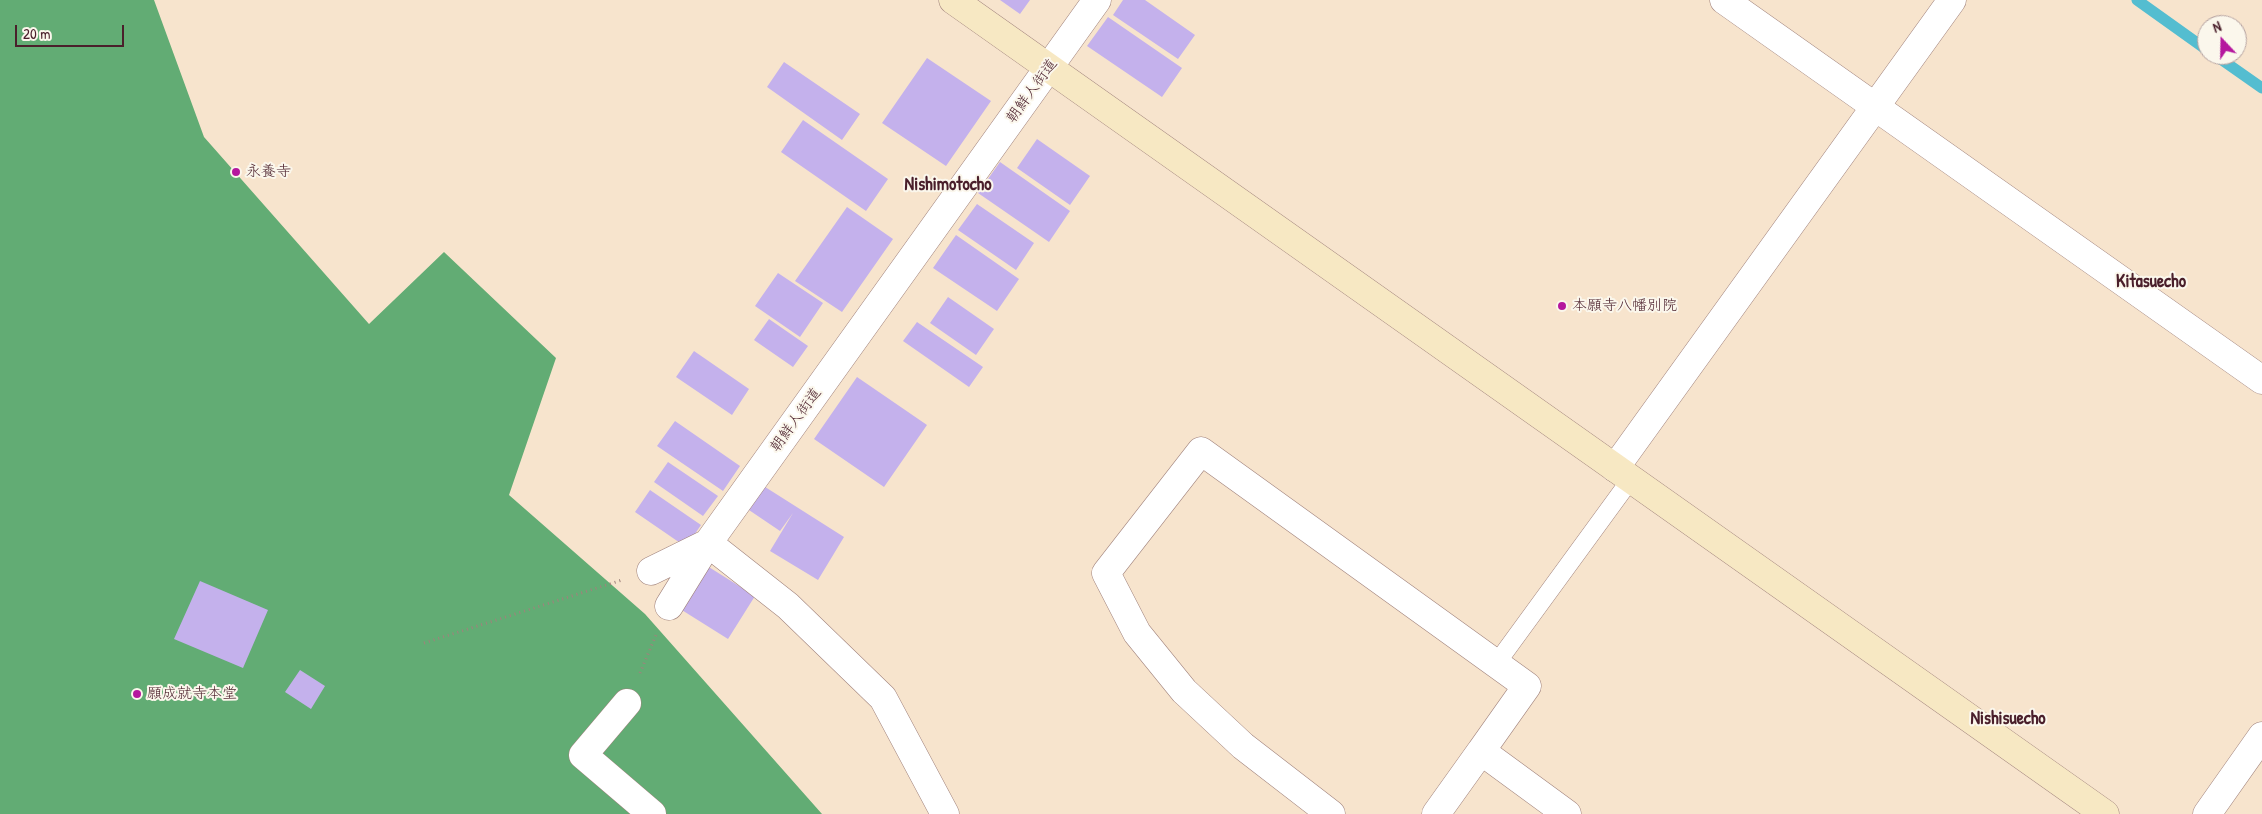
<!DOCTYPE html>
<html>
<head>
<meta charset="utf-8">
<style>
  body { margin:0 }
  #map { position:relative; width:2262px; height:814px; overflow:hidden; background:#f7e4cd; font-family:"Patrick Hand",sans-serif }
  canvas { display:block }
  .north { position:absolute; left:2197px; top:15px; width:50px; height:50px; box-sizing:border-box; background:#fbf7ec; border:1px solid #b4a19f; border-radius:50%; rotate:339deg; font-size:14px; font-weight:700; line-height:20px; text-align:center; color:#4a1f2b }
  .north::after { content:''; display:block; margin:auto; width:18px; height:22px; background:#b5179e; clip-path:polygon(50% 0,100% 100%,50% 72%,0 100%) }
  .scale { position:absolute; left:15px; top:25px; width:109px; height:22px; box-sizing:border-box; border:2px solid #4a1f2b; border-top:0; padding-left:6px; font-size:15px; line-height:18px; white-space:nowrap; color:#4a1f2b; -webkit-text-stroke:4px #fbf7ec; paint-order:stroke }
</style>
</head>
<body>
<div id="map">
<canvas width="2262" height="814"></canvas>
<div class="north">N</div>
<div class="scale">20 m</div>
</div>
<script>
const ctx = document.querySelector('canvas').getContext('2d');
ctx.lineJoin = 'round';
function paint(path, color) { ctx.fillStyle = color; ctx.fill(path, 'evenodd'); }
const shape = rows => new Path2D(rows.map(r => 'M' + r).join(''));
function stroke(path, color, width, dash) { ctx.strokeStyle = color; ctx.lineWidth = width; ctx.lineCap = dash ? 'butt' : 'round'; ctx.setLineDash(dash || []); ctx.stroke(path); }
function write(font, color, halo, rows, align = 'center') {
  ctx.font = font + ' "Patrick Hand","Klee One",sans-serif'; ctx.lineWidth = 4; ctx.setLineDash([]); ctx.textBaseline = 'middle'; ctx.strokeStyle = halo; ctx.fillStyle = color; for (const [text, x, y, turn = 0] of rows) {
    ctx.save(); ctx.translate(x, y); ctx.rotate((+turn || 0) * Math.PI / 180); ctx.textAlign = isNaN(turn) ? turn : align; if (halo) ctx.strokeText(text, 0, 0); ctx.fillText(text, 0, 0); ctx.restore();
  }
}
paint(shape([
  [0,0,154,0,204,137,369,324,444,252,556,358,509,495,645,614,822,814,0,814]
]), '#62ac74');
stroke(shape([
  [2137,0,2207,50],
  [2215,55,2262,88]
]), '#54bdd0', 11);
paint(shape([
  [1000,0,1030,0,1020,14],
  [1123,0,1145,0,1195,35,1178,59,1113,15],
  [1108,17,1182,68,1162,97,1087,46],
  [927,58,991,101,946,166,882,123],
  [784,62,860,114,842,140,767,87],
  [803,120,888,179,866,211,781,152],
  [1037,139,1090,176,1070,205,1017,168],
  [1000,162,1070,211,1049,242,978,193],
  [977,204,1034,243,1016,270,958,230],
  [847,207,893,239,842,312,795,281],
  [956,235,1019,279,997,311,933,268],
  [778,273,823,303,800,337,755,306],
  [948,297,994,329,976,355,930,323],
  [769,319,808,346,793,367,754,340],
  [917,322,983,367,969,387,903,341],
  [694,351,749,389,732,415,676,377],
  [857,377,927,425,884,487,814,439],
  [675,421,740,466,723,491,657,446],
  [668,462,718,496,703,516,654,482],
  [762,485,844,537,818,580,770,551,793,513,780,531,746,508],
  [650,490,701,525,686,547,635,512],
  [704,564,755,596,728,639,677,607],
  [200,581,268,610,243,668,174,639],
  [300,670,325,686,311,709,285,692]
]), '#c4b1ec');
const lane = shape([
  [1496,664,1631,479]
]);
const street = shape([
  [1724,0,2262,380],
  [1615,468,1952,0],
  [708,543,788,606,883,698,945,814],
  [651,571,708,543],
  [669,606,708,543,1097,0],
  [627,703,583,755,652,814],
  [1331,814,1243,746,1184,691,1137,633,1106,573,1201,451,1527,686,1481,751],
  [1436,814,1481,751,1567,814],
  [2207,814,2262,736]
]);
const secondary = shape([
  [953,0,2105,814]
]);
stroke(lane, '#a0827c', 19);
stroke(street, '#a0827c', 29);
stroke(secondary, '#a0827c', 29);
stroke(shape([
  [424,643,622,580],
  [640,673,656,635]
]), '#a0827c', 3, [1, 4]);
stroke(lane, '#fff', 18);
stroke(street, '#fff', 28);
stroke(secondary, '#f7e8c3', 28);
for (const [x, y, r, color] of [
  [236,172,5,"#b5179e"],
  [1562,306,5,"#b5179e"],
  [137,694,5,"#b5179e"]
]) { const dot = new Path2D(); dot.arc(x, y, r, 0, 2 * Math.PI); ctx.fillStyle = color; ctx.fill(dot); stroke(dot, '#fbf7ec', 2); }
write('15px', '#4a1f2b', '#fbf7ec', [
  ["朝鮮人街道",1032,91,-54],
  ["朝鮮人街道",796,420,-54]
]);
write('15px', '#4a1f2b', '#fbf7ec', [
  ["永養寺",246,172],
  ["本願寺八幡別院",1572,306],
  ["願成就寺本堂",147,694]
], 'left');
write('bold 18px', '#4a1f2b', '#fbf7ec', [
  ["Nishimotocho",948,185],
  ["Kitasuecho",2151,282],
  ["Nishisuecho",2008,719]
]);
</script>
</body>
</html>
